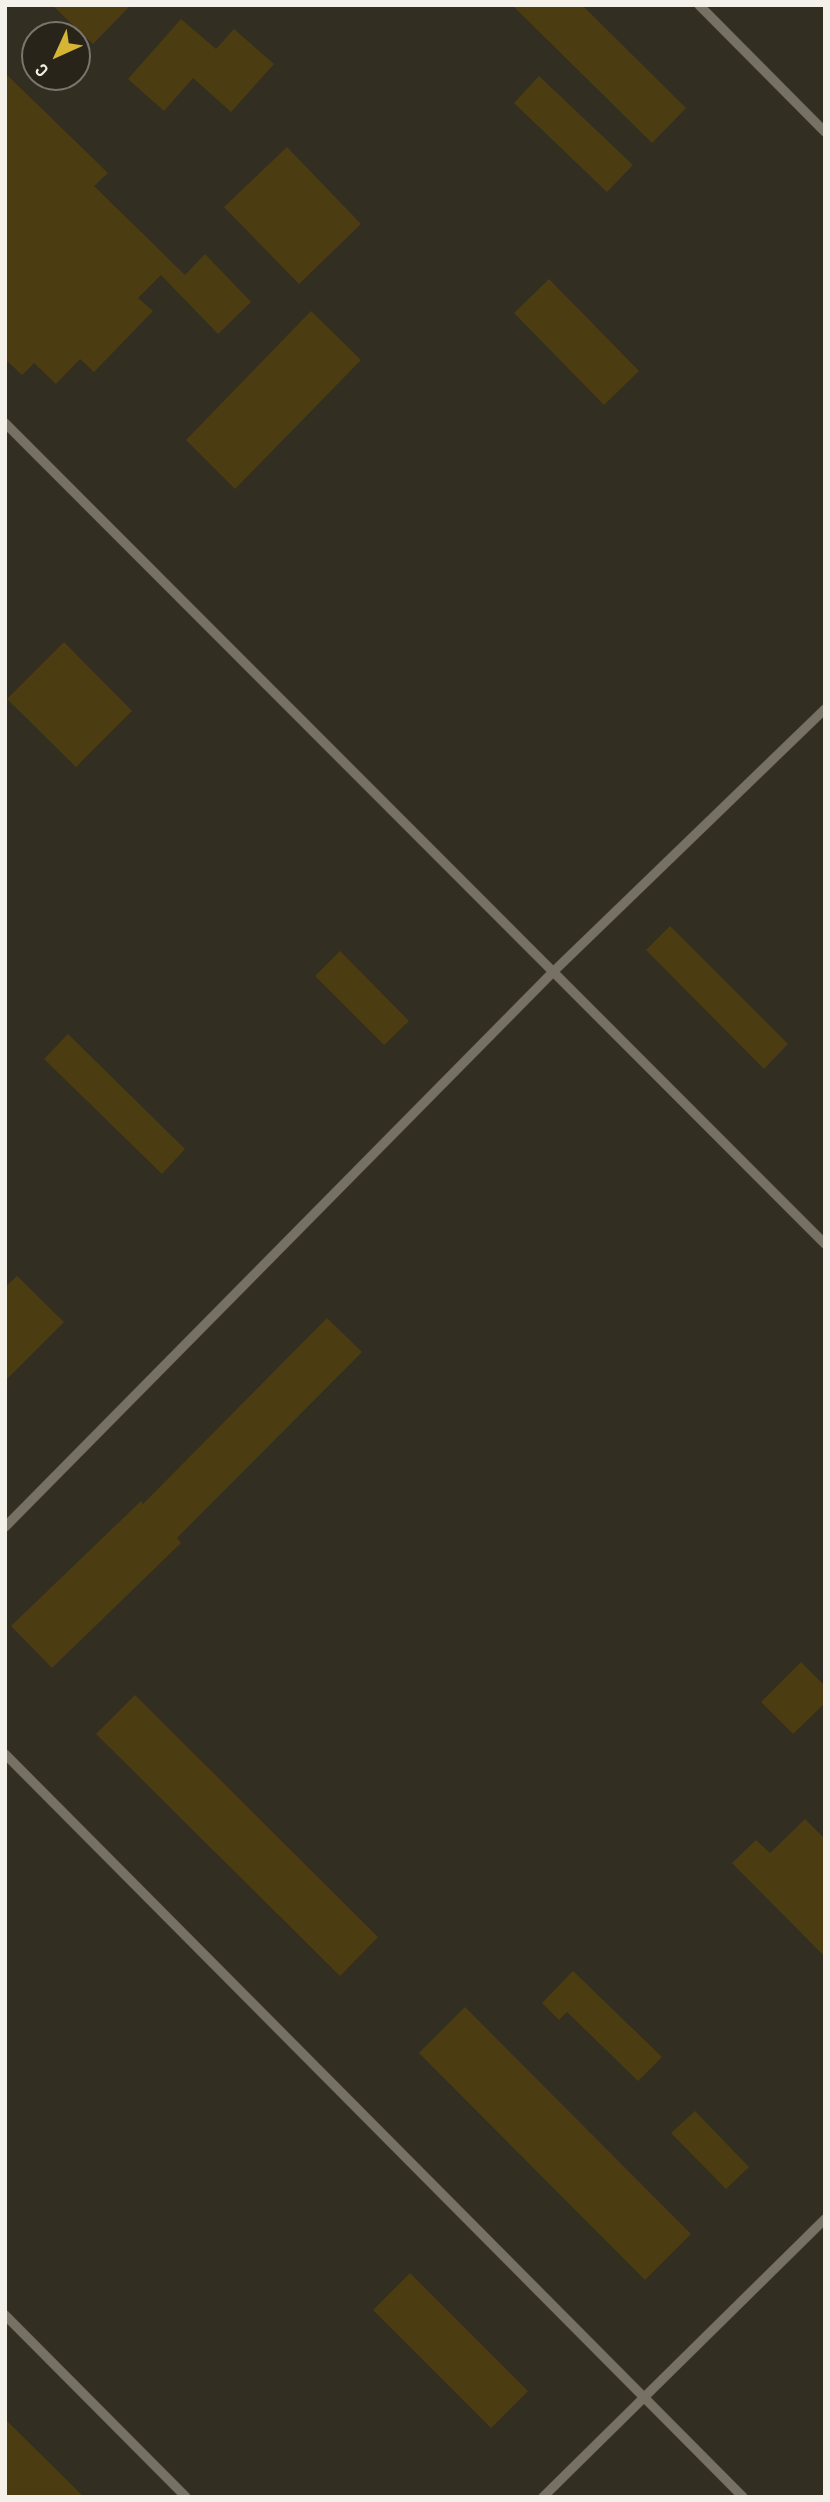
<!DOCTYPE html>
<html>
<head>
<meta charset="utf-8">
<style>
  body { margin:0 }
  #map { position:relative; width:830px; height:2502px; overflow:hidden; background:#322e22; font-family:"Sofia Sans Condensed",sans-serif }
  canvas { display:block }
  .frame { position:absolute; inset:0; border:7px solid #f4f1ea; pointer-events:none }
  .north { position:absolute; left:21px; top:21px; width:70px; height:70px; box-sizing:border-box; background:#282419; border:2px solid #7a766d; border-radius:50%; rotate:225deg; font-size:19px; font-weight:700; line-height:28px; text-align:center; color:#f4f1ea }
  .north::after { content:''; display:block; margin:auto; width:24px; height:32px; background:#d5b535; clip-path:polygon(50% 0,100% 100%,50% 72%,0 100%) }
</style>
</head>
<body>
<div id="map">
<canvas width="830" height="2502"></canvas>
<div class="frame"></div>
<div class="north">С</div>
</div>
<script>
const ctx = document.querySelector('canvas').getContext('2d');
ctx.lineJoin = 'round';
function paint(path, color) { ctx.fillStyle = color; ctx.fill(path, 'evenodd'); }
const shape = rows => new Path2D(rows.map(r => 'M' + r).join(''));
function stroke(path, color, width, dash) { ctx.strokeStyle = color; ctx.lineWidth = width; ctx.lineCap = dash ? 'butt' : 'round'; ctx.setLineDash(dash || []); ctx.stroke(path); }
paint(shape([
  [52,5,131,5,93,44],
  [512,5,582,5,686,108,652,143],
  [181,19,216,49,234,29,274,64,231,112,193,78,164,111,128,79],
  [5,73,108,173,94,186,185,275,205,254,251,302,218,334,161,275,138,298,153,311,94,372,80,359,56,384,34,363,22,375,5,359],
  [539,76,633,165,607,192,514,103],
  [287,147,361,224,299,284,224,207],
  [549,279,639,371,604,405,514,313],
  [311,311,361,360,235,489,186,440],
  [64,642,132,711,76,767,7,699],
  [670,926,788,1044,764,1069,646,950],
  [340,951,409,1021,384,1045,315,976],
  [68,1034,185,1149,162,1174,44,1059],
  [17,1276,64,1322,5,1381,5,1287],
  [327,1318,362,1352,177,1538,181,1543,52,1668,11,1626,141,1501,143,1504],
  [801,1662,825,1686,825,1703,793,1734,761,1702],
  [135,1695,378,1937,340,1976,96,1734],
  [805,1819,825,1839,825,1957,732,1863,756,1840,770,1853],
  [573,1971,662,2057,638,2081,567,2012,559,2020,542,2003],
  [465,2007,691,2234,645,2280,419,2053],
  [695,2111,749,2167,726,2189,671,2133],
  [410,2273,528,2391,491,2428,373,2310],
  [5,2419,84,2497,5,2497]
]), '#4b3d11');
const service = shape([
  [699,5,825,132],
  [5,423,825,1244],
  [5,1527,553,972,825,709],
  [5,1754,743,2497],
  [5,2315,186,2497],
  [543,2497,825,2219]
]);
stroke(service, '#4e4b41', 10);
stroke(service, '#767163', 9);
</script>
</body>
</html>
